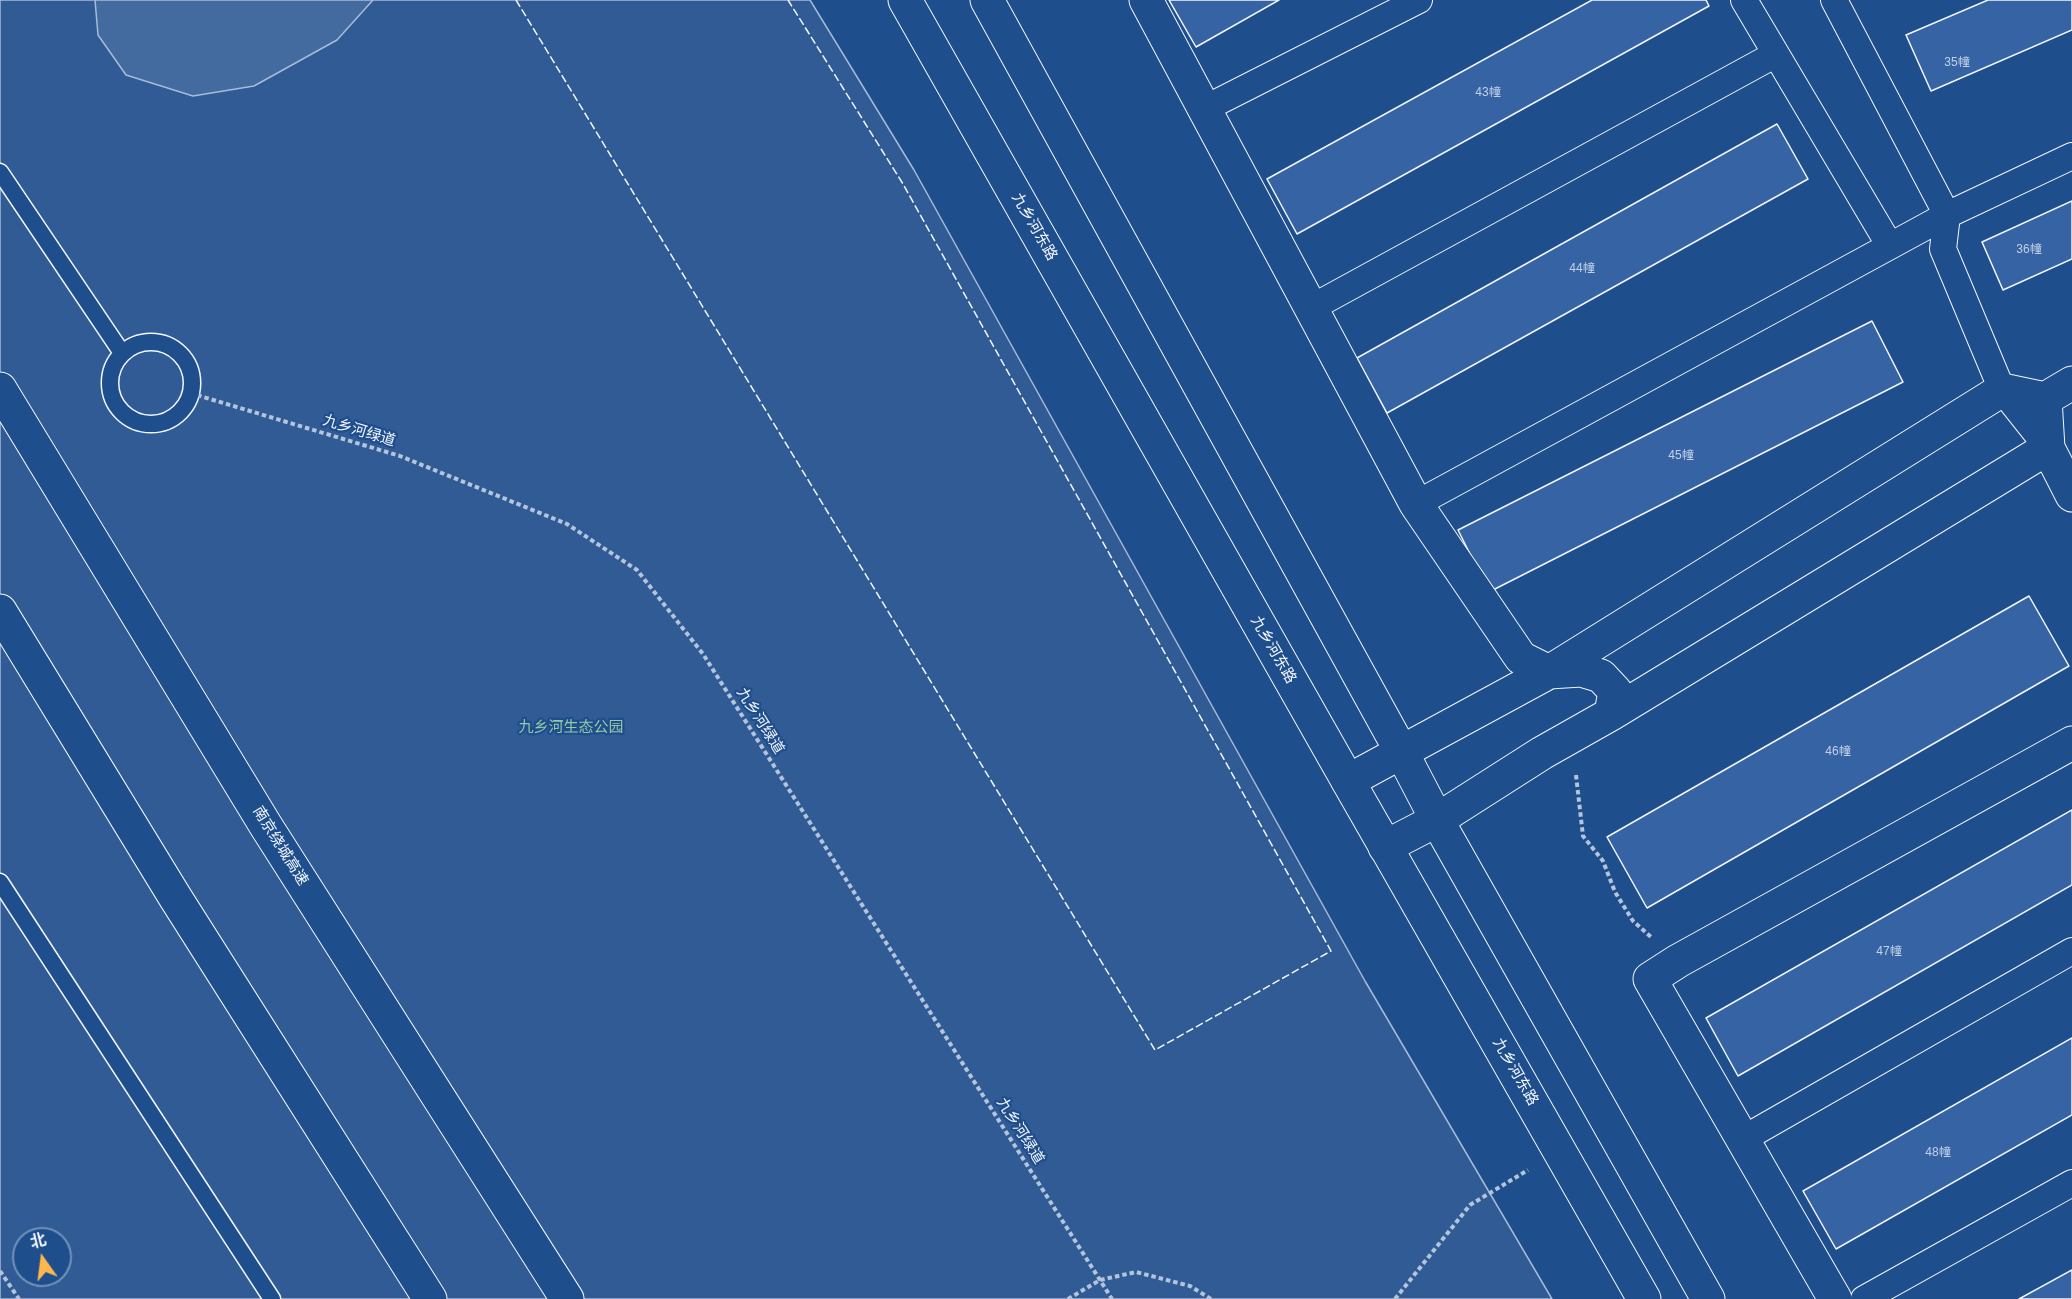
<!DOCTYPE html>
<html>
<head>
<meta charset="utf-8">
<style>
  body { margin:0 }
  #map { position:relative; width:2072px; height:1299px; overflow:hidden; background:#1f4e8c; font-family:Helvetica,"Noto Sans SC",sans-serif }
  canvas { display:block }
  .north { position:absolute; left:12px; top:1227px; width:60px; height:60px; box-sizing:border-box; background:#1f4e8c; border:2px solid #7391ba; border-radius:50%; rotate:346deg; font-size:16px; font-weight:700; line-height:24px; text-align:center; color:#f2f6ff }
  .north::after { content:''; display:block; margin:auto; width:21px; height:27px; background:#ffb74d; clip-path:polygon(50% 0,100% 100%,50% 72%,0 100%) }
</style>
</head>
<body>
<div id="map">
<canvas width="2072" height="1299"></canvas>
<div class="north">北</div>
</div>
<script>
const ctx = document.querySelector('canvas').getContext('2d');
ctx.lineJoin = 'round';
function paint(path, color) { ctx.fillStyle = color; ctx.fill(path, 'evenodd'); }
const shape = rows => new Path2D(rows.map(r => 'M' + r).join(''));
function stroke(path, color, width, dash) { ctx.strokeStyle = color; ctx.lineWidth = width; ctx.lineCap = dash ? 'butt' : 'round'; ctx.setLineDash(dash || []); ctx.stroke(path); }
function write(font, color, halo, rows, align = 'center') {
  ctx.font = font + ' Helvetica,"Noto Sans SC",sans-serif'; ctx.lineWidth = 4.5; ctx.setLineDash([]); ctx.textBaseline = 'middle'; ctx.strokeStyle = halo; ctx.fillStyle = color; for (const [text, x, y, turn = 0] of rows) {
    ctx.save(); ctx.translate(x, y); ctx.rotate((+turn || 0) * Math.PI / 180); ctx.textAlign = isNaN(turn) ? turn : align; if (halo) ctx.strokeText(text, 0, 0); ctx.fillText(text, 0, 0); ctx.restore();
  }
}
const built = shape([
  [0,0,810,0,914,170,1365,981,1552,1299,0,1299,0,0],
  [24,1239,60,1239,60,1275,24,1275,24,1239]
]);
paint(built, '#305b95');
stroke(built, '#a8bbd7', 1.5);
const water = shape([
  [95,0,373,0,337,40,254,86,193,96,126,75,98,35,95,0]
]);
paint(water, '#446ba0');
stroke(water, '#a8bbd7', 1.5);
const building = shape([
  [1169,0,1279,0,1196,47,1169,0],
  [1592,0,1706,0,1709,6,1297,234,1267,179,1592,0],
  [1988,0,2072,0,2072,30,1931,91,1906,35,1988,0],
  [1777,124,1808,179,1387,413,1357,358,1777,124],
  [2072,201,2072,259,2003,290,1982,242,2072,201],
  [1872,321,1903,382,1489,592,1458,530,1872,321],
  [2029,596,2069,666,1647,908,1607,837,2029,596],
  [2072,810,2072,885,1738,1076,1706,1018,2072,810],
  [2072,1038,2072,1115,1836,1249,1803,1191,2072,1038],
  [2072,1270,2072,1299,2019,1299,2072,1270]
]);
paint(building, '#3563a3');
stroke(building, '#f2f6ff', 1.5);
const service = shape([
  [0,172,122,353],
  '110 383a41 41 0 1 1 82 0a41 41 0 1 1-82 0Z',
  [0,882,272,1299]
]);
const pedestrian = shape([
  [1744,0,1890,246],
  [1834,0,1947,215,1943,249,2002,390,2048,448],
  [1204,109,1419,0],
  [1311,308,1776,54],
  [1416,504,1947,215,2072,156],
  [1743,1139,2072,951],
  [1864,1299,2072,1183]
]);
const minor = shape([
  [1146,0,1416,504,1521,658,1549,672,1581,670,1601,676,1615,691,1611,714],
  [2048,448,2072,495],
  [1348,781,1549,672,2002,390,2045,399],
  [1385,847,1437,820,1542,753,1611,714,2048,448,2045,399,2072,383],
  [1835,1299,1650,979,1678,961,2072,743]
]);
const secondary = shape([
  [905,0,1348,781,1644,1299],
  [987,0,1401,751,1437,820,1708,1299]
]);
const motorway = shape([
  [0,389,266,826,567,1299],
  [0,611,175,897,430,1299]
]);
stroke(service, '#f2f6ff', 19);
stroke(pedestrian, '#f2f6ff', 28);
stroke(minor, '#f2f6ff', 35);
stroke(secondary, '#f2f6ff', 35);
stroke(motorway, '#f2f6ff', 35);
stroke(shape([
  [190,393,400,456,567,524,637,570,703,654,1112,1299],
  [1576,775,1583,836,1603,861,1615,892,1633,921,1651,937],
  [0,1271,19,1299],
  [1068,1299,1100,1280,1136,1272,1190,1286,1211,1299],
  [1395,1299,1470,1205,1528,1170]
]), '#b3c4dc', 4, [4.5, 3]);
stroke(service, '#1f4e8c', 16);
stroke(pedestrian, '#1f4e8c', 26);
stroke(minor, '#1f4e8c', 33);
stroke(secondary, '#1f4e8c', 33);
stroke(motorway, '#1f4e8c', 33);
stroke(shape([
  [516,0,1155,1050,1331,951,903,184,788,0]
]), '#f2f6ff', 1.5, [8, 3]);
write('12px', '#c3d1e8', null, [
  ["35幢",1957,63],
  ["43幢",1488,93],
  ["36幢",2029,250],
  ["44幢",1582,269],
  ["45幢",1681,456],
  ["46幢",1838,752],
  ["47幢",1889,952],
  ["48幢",1938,1153]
]);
write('15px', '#f2f6ff', '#1f4e8c', [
  ["九乡河东路",1034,227,60],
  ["九乡河绿道",359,431,17],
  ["九乡河东路",1273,650,60],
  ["九乡河绿道",760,721,58],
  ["南京绕城高速",280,846,58],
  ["九乡河东路",1515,1072,60],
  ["九乡河绿道",1020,1131,58]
]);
write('15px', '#97c8a6', '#1f4e8c', [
  ["九乡河生态公园",571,728]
]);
</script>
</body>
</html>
